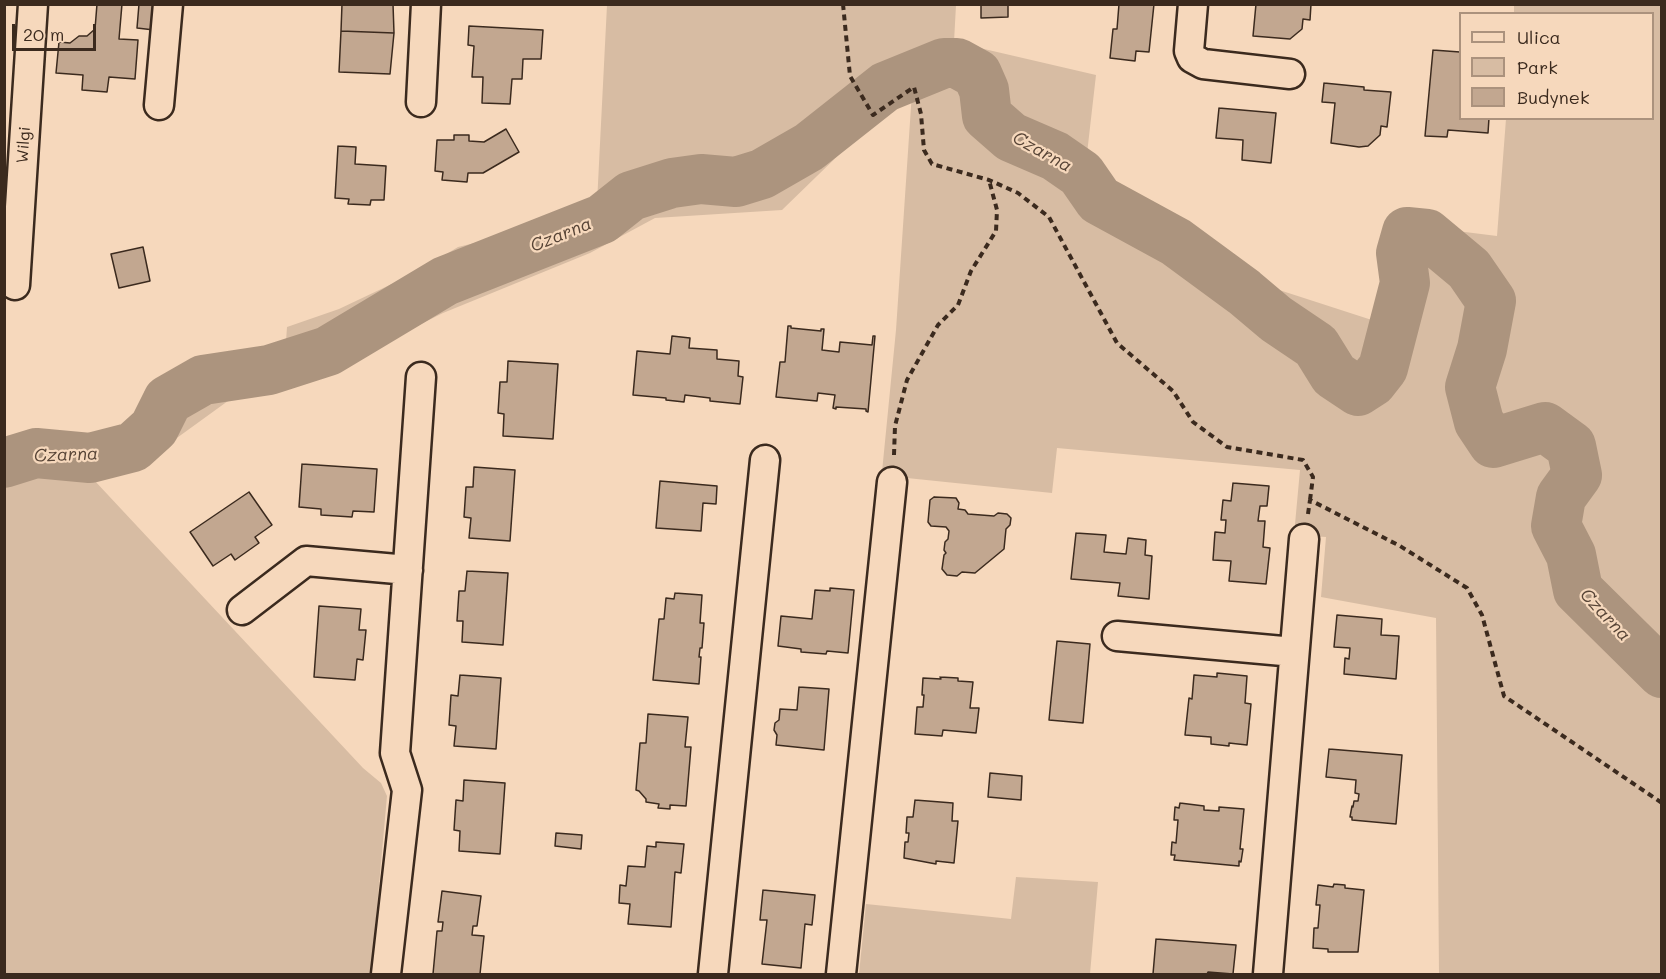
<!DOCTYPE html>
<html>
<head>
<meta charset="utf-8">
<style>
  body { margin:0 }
  #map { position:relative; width:1666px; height:979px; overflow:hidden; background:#f6d8bc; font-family:Mali,sans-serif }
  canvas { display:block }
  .frame { position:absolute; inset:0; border:6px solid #3b2a1e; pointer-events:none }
  .legend { position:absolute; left:1459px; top:12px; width:195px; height:108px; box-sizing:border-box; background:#f6d8bc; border:2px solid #ab927d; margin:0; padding:8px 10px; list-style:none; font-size:18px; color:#3b2a1e }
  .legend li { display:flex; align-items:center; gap:12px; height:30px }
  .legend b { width:30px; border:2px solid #ab927d }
  .scale { position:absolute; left:12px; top:24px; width:84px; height:27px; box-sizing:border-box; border:3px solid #3b2a1e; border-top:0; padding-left:8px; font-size:18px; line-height:21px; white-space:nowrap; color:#3b2a1e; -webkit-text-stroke:4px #f6d8bc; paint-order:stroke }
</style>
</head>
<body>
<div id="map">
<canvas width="1666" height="979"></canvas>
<div class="frame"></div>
<ul class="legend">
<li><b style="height:8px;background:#f6d8bc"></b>Ulica</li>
<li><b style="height:16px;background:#d7bca3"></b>Park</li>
<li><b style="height:16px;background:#c2a790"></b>Budynek</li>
</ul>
<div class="scale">20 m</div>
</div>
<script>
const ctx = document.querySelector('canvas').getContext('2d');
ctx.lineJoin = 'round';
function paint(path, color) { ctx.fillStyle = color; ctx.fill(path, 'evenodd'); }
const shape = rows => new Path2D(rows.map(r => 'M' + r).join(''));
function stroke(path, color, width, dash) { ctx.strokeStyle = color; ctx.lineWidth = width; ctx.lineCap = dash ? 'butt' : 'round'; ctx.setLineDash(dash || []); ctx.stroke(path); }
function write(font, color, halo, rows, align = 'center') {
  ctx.font = font + ' Mali,sans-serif'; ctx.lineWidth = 4.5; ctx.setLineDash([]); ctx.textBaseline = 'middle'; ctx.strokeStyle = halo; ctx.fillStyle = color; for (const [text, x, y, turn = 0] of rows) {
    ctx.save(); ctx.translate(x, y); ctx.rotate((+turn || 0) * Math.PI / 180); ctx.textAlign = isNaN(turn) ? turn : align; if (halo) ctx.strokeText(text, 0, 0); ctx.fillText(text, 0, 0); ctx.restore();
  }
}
paint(shape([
  [607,5,956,5,954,42,1096,75,1085,171,1162,221,1273,288,1378,322,1389,261,1387,253,1385,228,1457,231,1497,236,1506,119,1652,118,1652,14,1514,13,1514,5,1661,5,1661,974,1439,974,1436,618,1321,597,1326,537,1294,535,1300,470,1057,448,1052,493,907,478,882,472,896,330,912,92,885,110,782,210,655,218,590,253,443,313,290,389,250,385,152,456,94,480,363,768,381,783,387,796,371,974,5,974,4,438,17,435,52,437,84,444,145,417,144,392,176,369,285,356,287,327,339,309,415,273,458,247,524,231,597,203],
  [1016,877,1098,882,1090,974,859,974,866,904,1011,919]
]), '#d7bca3');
const water = shape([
  [1586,582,1604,609,1616,616,1661,656,1661,688,1630,655,1603,634,1582,610,1572,589,1586,582]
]);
paint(water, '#ac947e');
stroke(water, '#7f6a58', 1.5);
stroke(shape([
  [4,463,36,453,90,458,133,447,154,428,168,400,203,380,269,370,328,351,445,281,602,219,631,196,672,183,701,179,736,182,762,174,809,147,885,87,944,63,957,63,977,74,984,90,987,116,1011,137,1055,156,1081,174,1099,200,1176,242,1244,292,1276,319,1316,346,1334,375,1358,391,1372,382,1383,368,1405,283,1401,253,1407,232,1427,234,1469,269,1491,301,1482,349,1470,387,1479,422,1493,443,1545,427,1571,446,1577,475,1561,497,1556,526,1571,555,1578,590,1662,673]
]), '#ac947e', 50);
const building = shape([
  [97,4,122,4,119,39,138,40,135,79,109,77,107,92,82,90,83,75,56,73,59,42,70,43,79,36,87,36,95,29,97,4],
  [139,4,156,4,154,30,137,28,139,4],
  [342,4,393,4,394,33,341,31,342,4],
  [981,4,1008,4,1008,17,981,18,981,4],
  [1119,4,1154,4,1149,52,1136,51,1135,61,1110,58,1113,29,1117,29,1119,4],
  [1256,4,1311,4,1310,20,1303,19,1302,29,1290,39,1253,36,1256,4],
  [469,26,543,30,541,59,523,59,522,79,512,79,510,104,482,103,483,77,472,77,474,46,468,45,469,26],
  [341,31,394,33,390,74,339,72,341,31],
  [1433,50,1460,52,1460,118,1489,118,1488,133,1448,130,1447,137,1425,136,1433,50],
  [1324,83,1364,87,1364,90,1391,92,1387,127,1381,126,1380,135,1368,146,1359,147,1331,143,1335,103,1322,102,1324,83],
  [1219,108,1276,113,1271,163,1242,160,1243,140,1216,138,1219,108],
  [506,129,519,152,483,173,468,173,467,182,442,180,443,172,435,171,437,140,454,140,454,135,469,135,469,141,484,142,506,129],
  [338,146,356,147,355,164,386,166,384,200,371,200,370,205,348,204,349,199,335,198,338,146],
  [143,247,150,281,119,288,111,254,143,247],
  [788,326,791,326,791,328,821,331,821,329,824,329,822,350,839,352,840,342,872,345,873,336,875,336,868,412,866,411,866,409,836,407,836,409,833,408,835,395,818,393,817,401,776,397,780,362,785,362,788,326],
  [672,336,690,338,689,348,717,350,717,359,739,361,738,376,743,377,740,404,710,401,710,398,685,395,684,402,666,400,666,398,633,395,637,351,670,354,672,336],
  [508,361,558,364,553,439,503,436,504,414,498,413,500,382,507,382,508,361],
  [302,464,377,469,374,512,353,511,352,517,321,515,321,509,299,507,302,464],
  [474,467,515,470,510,541,469,538,471,518,464,517,466,487,473,487,474,467],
  [660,481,717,486,716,504,703,503,701,531,656,528,660,481],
  [1233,483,1269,486,1267,506,1260,506,1258,521,1265,521,1263,547,1270,548,1266,584,1229,581,1231,561,1213,560,1215,532,1225,533,1226,520,1221,520,1223,500,1231,501,1233,483],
  [249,492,272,525,255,537,259,543,235,560,231,554,213,566,190,532,249,492],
  [934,497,956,498,959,503,958,509,965,510,968,514,994,516,998,513,1007,514,1011,518,1010,525,1006,529,1004,549,975,573,962,572,957,576,947,575,942,569,944,555,946,553,944,550,945,542,948,539,949,531,946,527,931,526,928,522,930,500,934,497],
  [1076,533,1106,535,1104,552,1126,554,1128,538,1146,540,1145,555,1152,556,1149,599,1118,596,1120,583,1071,579,1076,533],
  [467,571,508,573,503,645,462,642,463,621,457,621,459,591,465,591,467,571],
  [830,588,854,590,848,653,827,651,826,654,801,652,801,649,778,646,781,616,812,619,815,590,830,591,830,588],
  [675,593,702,595,700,623,704,623,702,648,700,648,699,657,701,657,699,684,653,680,659,619,664,619,666,598,674,599,675,593],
  [319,606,361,609,359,630,366,630,363,660,357,659,355,680,314,677,319,606],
  [1337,615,1382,619,1381,635,1399,636,1396,679,1344,674,1345,658,1349,659,1350,648,1334,647,1337,615],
  [1057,641,1090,644,1083,723,1049,720,1057,641],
  [1217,673,1247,676,1245,703,1251,704,1247,745,1229,743,1229,746,1211,744,1211,737,1185,735,1189,698,1192,699,1194,675,1217,677,1217,673],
  [460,675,501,678,496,749,454,746,456,726,449,725,451,695,458,696,460,675],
  [940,677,958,678,958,681,973,682,970,708,979,708,976,733,943,730,942,736,915,734,917,707,923,707,924,695,922,695,923,678,941,679,940,677],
  [799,687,829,689,824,750,776,745,777,735,774,730,775,723,779,720,780,709,797,710,799,687],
  [648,714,688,717,685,747,691,747,686,806,670,805,670,809,658,808,659,804,646,802,646,799,639,791,636,790,640,743,646,743,648,714],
  [1329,749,1402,755,1396,824,1352,820,1352,817,1350,817,1352,806,1353,807,1354,801,1358,801,1359,794,1355,793,1356,780,1326,777,1329,749],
  [990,773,1022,776,1021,800,988,797,990,773],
  [464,780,505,783,500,854,459,851,460,831,454,830,456,800,463,801,464,780],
  [915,800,953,803,952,821,958,821,954,863,936,861,936,864,904,858,905,842,908,842,909,833,906,833,907,817,913,817,915,800],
  [1180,803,1204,806,1204,810,1219,811,1219,807,1244,809,1240,849,1243,849,1241,862,1239,861,1239,866,1174,860,1175,855,1171,855,1172,842,1176,843,1178,820,1174,820,1175,807,1179,808,1180,803],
  [556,833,582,835,581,849,555,846,556,833],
  [656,842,684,844,681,873,675,872,671,927,628,924,630,904,619,903,620,885,626,886,628,866,645,867,647,846,656,847,656,842],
  [1334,884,1345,885,1345,888,1364,890,1358,952,1328,952,1328,949,1313,948,1314,928,1318,928,1320,905,1316,905,1318,885,1333,887,1334,884],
  [763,890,815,895,812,925,805,924,801,968,762,964,767,920,760,920,763,890],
  [442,891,481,896,477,926,473,926,472,935,484,936,480,974,433,974,437,931,442,931,443,922,438,922,442,891],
  [1156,939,1236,945,1233,974,1208,972,1207,974,1153,974,1156,939]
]);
paint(building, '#c2a790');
stroke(building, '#3b2a1e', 1.5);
const minor = shape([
  [1193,4,1189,51,1192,58,1203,64,1290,74],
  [421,102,426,4],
  [159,105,168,4],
  [15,285,33,4],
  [242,610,306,561,408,570],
  [1117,636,1294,652],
  [386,974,407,790,395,753,421,377],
  [713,974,765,460],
  [841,974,892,482],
  [1268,974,1304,539]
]);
stroke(minor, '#3b2a1e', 33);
stroke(shape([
  [843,4,850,76,873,115,914,87,921,114,924,150,932,164,989,180,1018,193,1049,217,1117,343,1173,391,1193,422,1227,447,1303,460,1313,477,1310,500],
  [894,455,895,426,907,380,938,325,958,305,971,271,996,231,997,210,989,180],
  [1308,514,1310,500,1400,546,1467,588,1482,615,1504,696,1662,803]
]), '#3b2a1e', 4, [6, 4.5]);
stroke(minor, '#f6d8bc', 28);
write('16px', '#3b2a1e', '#f6d8bc', [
  ["Wilgi",24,145,-86]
]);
write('italic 18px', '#574436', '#f6d8bc', [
  ["Czarna",1042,152,29],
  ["Czarna",561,235,-22],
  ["Czarna",66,455,-2],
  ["Czarna",1605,615,47]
]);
</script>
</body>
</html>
